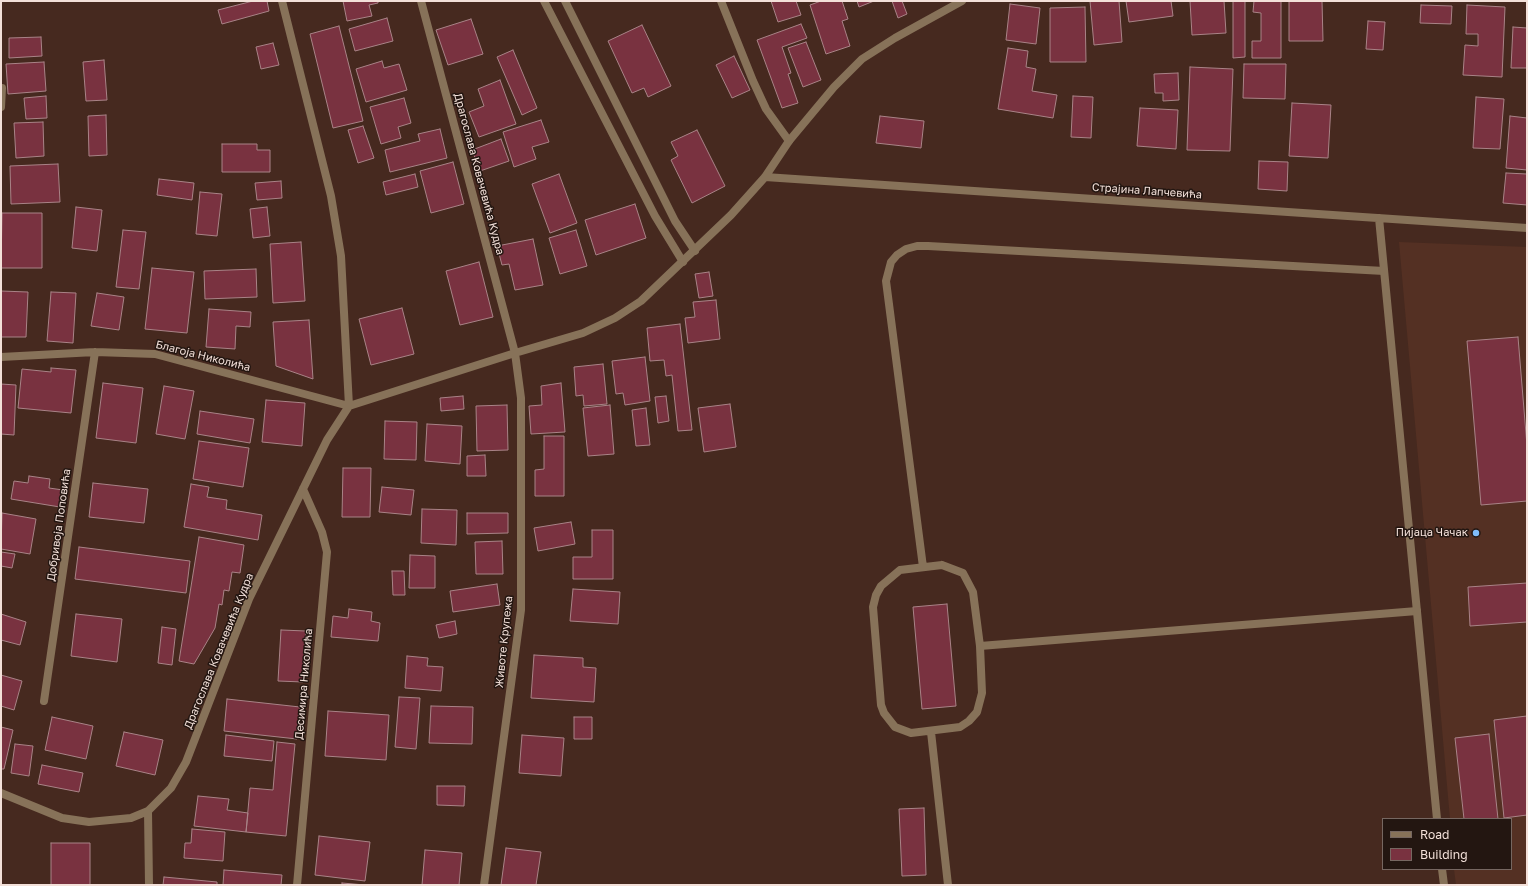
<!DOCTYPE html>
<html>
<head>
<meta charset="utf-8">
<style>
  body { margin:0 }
  #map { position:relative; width:1528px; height:886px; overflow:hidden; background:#46291f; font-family:"Golos Text",sans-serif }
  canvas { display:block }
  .frame { position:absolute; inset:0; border:2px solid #f3e0d9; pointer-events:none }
  .legend { position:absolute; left:1382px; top:818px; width:130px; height:52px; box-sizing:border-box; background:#231611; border:1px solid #766761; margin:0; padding:5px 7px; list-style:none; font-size:12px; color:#f3e0d9 }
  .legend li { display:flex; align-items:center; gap:8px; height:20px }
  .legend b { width:20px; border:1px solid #766761 }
</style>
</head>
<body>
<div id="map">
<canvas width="1528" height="886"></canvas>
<div class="frame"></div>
<ul class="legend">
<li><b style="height:5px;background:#877259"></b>Road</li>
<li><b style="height:11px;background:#793240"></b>Building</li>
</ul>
</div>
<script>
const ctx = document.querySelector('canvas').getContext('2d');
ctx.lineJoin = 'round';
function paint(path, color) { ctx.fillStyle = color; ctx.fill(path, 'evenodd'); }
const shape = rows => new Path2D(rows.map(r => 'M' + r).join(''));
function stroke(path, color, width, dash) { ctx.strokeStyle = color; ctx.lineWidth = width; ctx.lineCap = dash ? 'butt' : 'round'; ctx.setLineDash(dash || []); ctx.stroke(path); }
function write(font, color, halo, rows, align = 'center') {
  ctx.font = font + ' "Golos Text",sans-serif'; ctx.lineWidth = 3; ctx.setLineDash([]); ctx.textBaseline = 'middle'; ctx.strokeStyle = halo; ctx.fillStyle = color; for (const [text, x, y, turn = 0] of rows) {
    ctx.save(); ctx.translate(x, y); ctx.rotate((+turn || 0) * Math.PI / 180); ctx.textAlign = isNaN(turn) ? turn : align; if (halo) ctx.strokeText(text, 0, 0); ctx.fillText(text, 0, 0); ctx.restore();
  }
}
paint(shape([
  [1399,242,1527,247,1527,885,1456,885,1454,869,1511,869,1511,819,1450,819]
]), '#543023');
const building = shape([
  [253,1,267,1,269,11,222,24,218,10,253,1],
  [343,1,378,1,378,3,369,5,372,16,347,21,343,1],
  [771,1,796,1,801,15,778,22,771,1],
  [821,1,842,1,848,19,842,21,850,46,826,54,810,5,821,1],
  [857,1,874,1,859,7,857,1],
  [892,1,902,1,907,14,898,18,892,1],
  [1090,1,1119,1,1122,42,1094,45,1090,1],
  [1126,1,1171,1,1173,16,1129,22,1126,1],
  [1190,1,1224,1,1226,33,1192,35,1190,1],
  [1233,1,1245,1,1245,57,1233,58,1233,1],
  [1254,1,1281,1,1281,58,1252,58,1252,41,1261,41,1261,13,1253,12,1254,1],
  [1289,1,1322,1,1323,41,1289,41,1289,1],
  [1010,4,1040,8,1036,44,1006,40,1010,4],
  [1421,5,1452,6,1451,24,1420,23,1421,5],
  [1467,5,1505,7,1502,77,1463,75,1465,45,1478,46,1478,34,1466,34,1467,5],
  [1085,7,1086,62,1050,62,1050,8,1085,7],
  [387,18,393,41,355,51,349,29,387,18],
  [471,19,483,54,448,65,436,30,471,19],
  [1368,21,1385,22,1383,50,1366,49,1368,21],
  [801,24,807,38,782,47,791,73,788,74,798,103,782,108,757,40,801,24],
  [642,25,671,86,648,97,644,88,632,93,608,41,642,25],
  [339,26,363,121,333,128,310,34,339,26],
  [1513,27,1527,28,1527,68,1511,68,1513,27],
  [41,37,42,56,9,58,9,38,41,37],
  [806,42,821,80,803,87,788,48,806,42],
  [273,43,279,65,261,69,256,47,273,43],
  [1008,48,1028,51,1026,67,1036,69,1032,91,1057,95,1053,118,998,109,1008,48],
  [513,50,537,108,522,115,497,57,513,50],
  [734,56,750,90,732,98,716,65,734,56],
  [104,60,107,100,86,101,83,62,104,60],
  [382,61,384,68,399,64,407,90,366,102,356,69,382,61],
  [44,62,46,91,8,94,6,64,44,62],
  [1244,64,1286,64,1285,99,1243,98,1244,64],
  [1190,67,1233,69,1230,151,1187,150,1190,67],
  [1178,73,1179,100,1163,101,1163,93,1155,93,1154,74,1178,73],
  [500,80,516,124,479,137,469,112,484,106,478,89,500,80],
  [46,96,47,118,26,119,24,98,46,96],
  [1073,96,1093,97,1091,138,1071,137,1073,96],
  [1476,97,1504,99,1500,149,1473,148,1476,97],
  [404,98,411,123,398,127,401,138,381,144,370,107,404,98],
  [1292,103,1331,105,1328,158,1289,156,1292,103],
  [1140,108,1178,110,1176,149,1137,146,1140,108],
  [106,115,107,155,89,156,88,116,106,115],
  [880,116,924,121,921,148,876,143,880,116],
  [1510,116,1527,118,1527,170,1506,168,1510,116],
  [541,120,549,142,532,147,536,159,514,167,503,132,541,120],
  [43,122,44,156,16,158,14,123,43,122],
  [363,126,374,158,358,163,348,130,363,126],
  [440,129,447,158,390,172,385,150,420,141,418,134,440,129],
  [697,130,725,186,692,203,671,160,678,156,671,142,697,130],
  [501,139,509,161,480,171,472,150,501,139],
  [222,144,257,144,257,150,270,150,270,172,222,172,222,144],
  [1259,161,1288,162,1287,191,1258,189,1259,161],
  [453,162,464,204,431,213,420,171,453,162],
  [58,164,60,202,11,204,10,166,58,164],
  [1506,173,1527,174,1527,205,1503,203,1506,173],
  [415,174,418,187,386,195,383,182,415,174],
  [559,174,577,223,550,233,532,184,559,174],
  [159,179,194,183,192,200,157,195,159,179],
  [281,181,282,198,257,200,255,183,281,181],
  [200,192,222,194,217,236,196,234,200,192],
  [635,204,646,238,596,255,585,220,635,204],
  [76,207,102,210,97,251,72,248,76,207],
  [267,207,270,236,253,238,250,209,267,207],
  [2,213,42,213,42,268,1,268,2,213],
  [123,230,146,232,139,289,116,287,123,230],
  [576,230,587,266,560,274,549,238,576,230],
  [533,239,543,285,515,290,509,264,502,265,497,246,533,239],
  [301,242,305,301,273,303,270,244,301,242],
  [479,262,493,317,460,325,446,271,479,262],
  [152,268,194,272,187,333,145,329,152,268],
  [256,269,257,297,205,299,204,271,256,269],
  [709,272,713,296,699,298,695,274,709,272],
  [1,291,28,292,26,337,1,337,1,291],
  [51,292,76,293,73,343,47,341,51,292],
  [97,293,124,297,119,330,91,326,97,293],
  [716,300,720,339,688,343,685,318,695,317,693,302,716,300],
  [402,308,414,354,371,365,359,319,402,308],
  [209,309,251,312,250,327,236,326,235,349,206,347,209,309],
  [309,320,313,379,276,366,273,322,309,320],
  [680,324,692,430,678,431,672,375,666,376,664,360,650,361,647,328,680,324],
  [1518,337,1527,446,1527,501,1481,505,1467,341,1518,337],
  [645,357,650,401,625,405,623,393,616,394,612,361,645,357],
  [603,364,607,404,584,406,583,395,576,396,574,367,603,364],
  [51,368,76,370,71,413,18,408,22,369,51,372,51,368],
  [103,383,143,388,136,443,96,438,103,383],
  [561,383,565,432,531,434,529,406,542,405,541,386,561,383],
  [1,384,16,385,14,435,1,434,1,384],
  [164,386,194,391,185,439,156,434,164,386],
  [463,396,464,409,441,411,440,398,463,396],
  [666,396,669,421,658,423,655,397,666,396],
  [266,400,305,403,302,446,262,442,266,400],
  [730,404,736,447,704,452,698,408,730,404],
  [507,405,508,450,477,451,476,406,507,405],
  [610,405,614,454,588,456,583,408,610,405],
  [646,408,650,445,636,446,632,410,646,408],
  [200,411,254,419,250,443,197,434,200,411],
  [385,421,417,422,416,460,384,459,385,421],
  [427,424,462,426,460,464,425,461,427,424],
  [544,436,564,436,564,496,535,496,535,470,544,469,544,436],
  [199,441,249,448,243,487,193,479,199,441],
  [485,455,486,476,467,476,467,456,485,455],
  [343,468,371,468,370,517,342,517,343,468],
  [29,476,50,479,49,488,63,490,60,507,11,499,14,481,28,483,29,476],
  [93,483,148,489,144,523,89,517,93,483],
  [191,484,209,487,207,497,227,500,226,509,262,515,258,540,184,527,191,484],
  [382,487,414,490,411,515,379,512,382,487],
  [422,509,457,510,456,545,421,543,422,509],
  [2,513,36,519,30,554,1,549,2,513],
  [467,513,508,513,508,533,467,534,467,513],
  [571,522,575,544,538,551,534,528,571,522],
  [592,530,613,530,613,579,573,579,573,557,592,557,592,530],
  [199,537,244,545,240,573,232,572,229,591,224,590,222,605,219,604,215,628,194,664,179,661,199,537],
  [502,541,503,574,476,574,475,542,502,541],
  [79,547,190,561,186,593,75,579,79,547],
  [1,552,15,554,12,568,1,566,1,552],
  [410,555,435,556,435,588,409,588,410,555],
  [392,571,404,571,405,595,393,595,392,571],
  [1527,583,1527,622,1470,626,1468,587,1527,583],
  [497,584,500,605,453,612,450,591,497,584],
  [573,589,620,592,618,624,570,621,573,589],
  [947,604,956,706,922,709,913,607,947,604],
  [349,609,372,612,371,621,380,623,378,641,331,637,333,616,348,618,349,609],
  [1,614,26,622,20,645,1,640,1,614],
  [76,614,122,619,117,662,71,656,76,614],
  [455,621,457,634,439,638,436,625,455,621],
  [162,627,176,629,172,665,158,663,162,627],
  [281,630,306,631,303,682,278,681,281,630],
  [534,655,583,658,583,667,596,668,594,702,531,698,534,655],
  [407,656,428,658,427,666,443,667,441,691,405,688,407,656],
  [1,675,22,681,14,710,1,706,1,675],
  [399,697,420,698,416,749,395,747,399,697],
  [227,699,300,707,297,739,224,731,227,699],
  [431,706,473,707,472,744,429,743,431,706],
  [328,711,389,715,386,760,325,756,328,711],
  [1527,716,1527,815,1504,818,1494,720,1527,716],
  [52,717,93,726,86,759,45,750,52,717],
  [574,717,592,717,592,739,574,739,574,717],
  [1,727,13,730,4,769,1,769,1,727],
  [124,732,163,740,155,775,116,766,124,732],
  [1489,734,1498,819,1464,819,1455,738,1489,734],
  [226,735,274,741,272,761,224,756,226,735],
  [522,735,564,738,561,776,519,773,522,735],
  [277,742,295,744,286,836,246,832,250,788,273,790,277,742],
  [15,744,33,746,29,776,11,773,15,744],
  [42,765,83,773,79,792,38,784,42,765],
  [437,786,465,786,464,806,437,805,437,786],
  [198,796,229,799,227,810,248,813,246,832,194,826,198,796],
  [924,808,926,875,902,876,899,809,924,808],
  [192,829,225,832,223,861,184,858,185,843,191,843,192,829],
  [319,836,370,842,365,881,315,875,319,836],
  [51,843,90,843,90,885,51,885,51,843],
  [506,848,541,852,536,885,501,885,506,848],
  [425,850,462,853,459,885,422,885,425,850],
  [224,870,282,875,281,885,223,885,224,870],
  [164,877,217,882,217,885,163,885,164,877],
  [342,883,365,885,342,885,342,883]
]);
paint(building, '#793240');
stroke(building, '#a98387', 1);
stroke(shape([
  [544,1,655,216,683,262],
  [721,1,753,81,766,109,789,141],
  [942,565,963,573,973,592,980,646,982,693,977,712,969,721,960,727,911,733,895,727,884,713,881,705,873,607,876,595,881,586,900,570,942,565],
  [923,567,886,281,891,262,897,255,906,249,917,246,928,246,1384,271],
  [980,646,1417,611],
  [931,732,948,885]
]), '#877259', 8);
stroke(shape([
  [421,1,515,353,521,398,521,610,484,885],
  [565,1,675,221,695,251],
  [1,107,2,88],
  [765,177,1527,228],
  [1379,218,1437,819],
  [1,357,95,352,155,354,349,406,341,256,331,196,282,1],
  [44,701,95,352],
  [1,793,62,818,89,822,131,818,148,811,171,788,186,762,249,599,327,440,349,406,515,353,583,333,615,318,641,301,731,215,765,177,789,141,834,87,862,59,895,38,962,1],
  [148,811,149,885],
  [1442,869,1444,885],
  [297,885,327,552,322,532,303,489]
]), '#877259', 8);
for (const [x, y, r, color] of [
  [1476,533,4,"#80bdfa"]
]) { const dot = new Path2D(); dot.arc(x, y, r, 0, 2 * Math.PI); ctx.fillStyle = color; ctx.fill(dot); stroke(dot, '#231611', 1.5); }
write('11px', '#f3e0d9', '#231611', [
  ["Драгослава Ковачевића Кудра",479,174,75],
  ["Страјина Лапчевића",1147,191,4],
  ["Благоја Николића",203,356,14],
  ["Добривоја Поповића",59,525,-82],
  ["Животе Крупежа",504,642,-84],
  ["Драгослава Ковачевића Кудра",219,651,-68],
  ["Десимира Николића",304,684,-85]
]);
write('11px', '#f3e0d9', '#231611', [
  ["Пијаца Чачак",1468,533]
], 'right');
</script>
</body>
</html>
